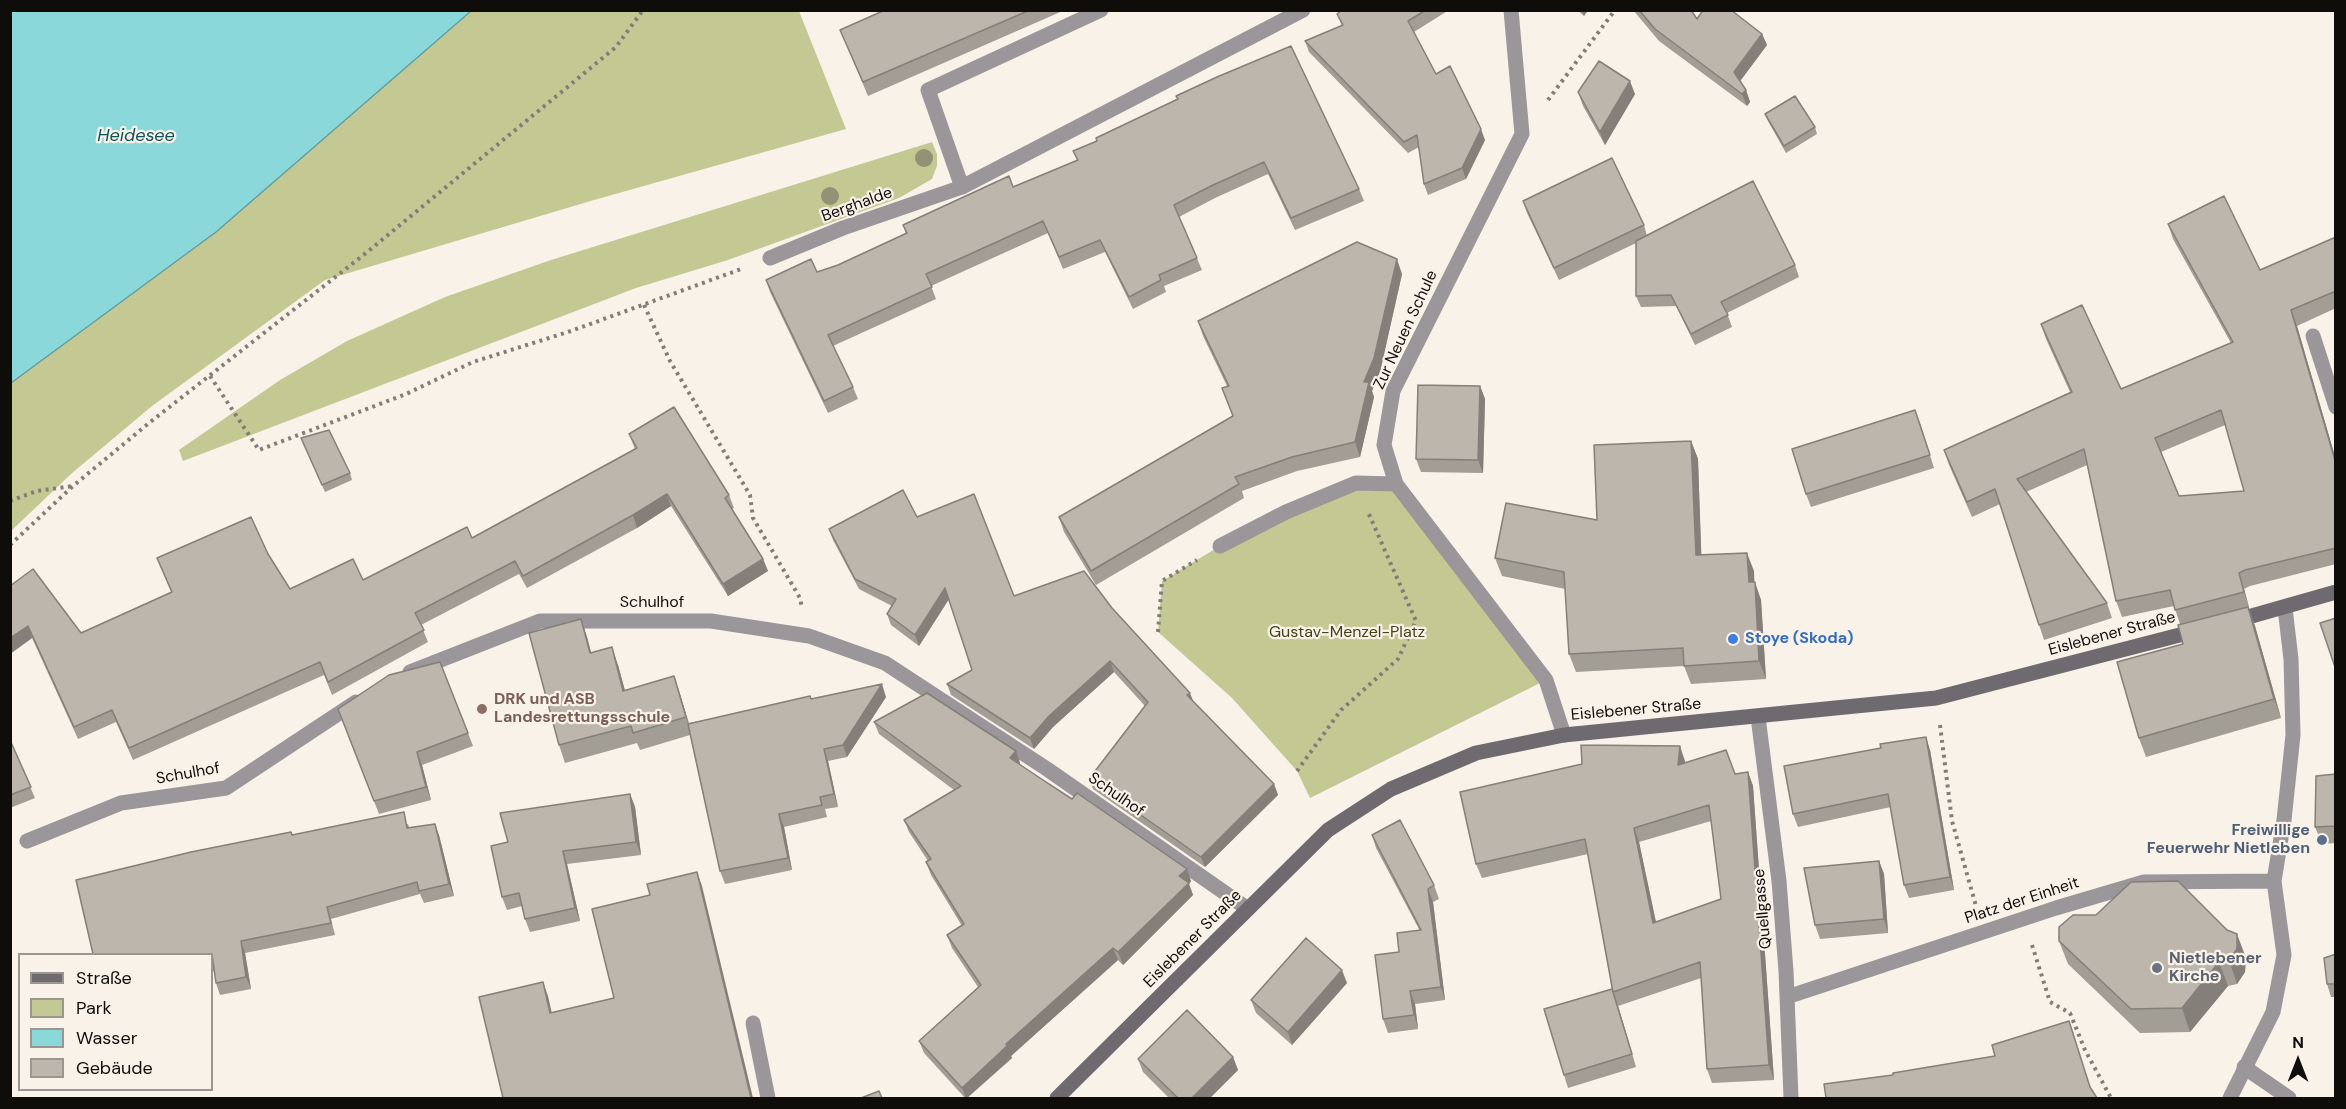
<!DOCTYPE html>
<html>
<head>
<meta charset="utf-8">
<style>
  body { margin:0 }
  #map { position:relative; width:2346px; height:1109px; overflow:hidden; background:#f9f2e9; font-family:"DM Sans",sans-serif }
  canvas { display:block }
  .frame { position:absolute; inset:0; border:12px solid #0f0d0a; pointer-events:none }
  .legend { position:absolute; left:18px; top:953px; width:195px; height:138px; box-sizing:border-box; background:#f9f2e9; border:2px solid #9b9690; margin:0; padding:8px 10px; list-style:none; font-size:18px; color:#0f0d0a }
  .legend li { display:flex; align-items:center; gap:12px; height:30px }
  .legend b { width:30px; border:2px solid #9b9690 }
  .north { position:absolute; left:2268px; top:1031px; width:60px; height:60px; -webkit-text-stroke:4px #f9f2e9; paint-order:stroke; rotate:0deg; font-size:16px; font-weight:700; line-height:24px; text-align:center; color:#0f0d0a }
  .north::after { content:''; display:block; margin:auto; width:21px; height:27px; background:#0f0d0a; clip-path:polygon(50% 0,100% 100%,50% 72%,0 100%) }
</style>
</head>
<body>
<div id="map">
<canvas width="2346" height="1109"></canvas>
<div class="frame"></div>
<ul class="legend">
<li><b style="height:8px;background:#6f6a6f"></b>Straße</li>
<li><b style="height:16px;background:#c4c994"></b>Park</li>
<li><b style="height:16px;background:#8bd8da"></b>Wasser</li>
<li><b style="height:16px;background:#bcb6ad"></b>Gebäude</li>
</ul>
<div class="north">N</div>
</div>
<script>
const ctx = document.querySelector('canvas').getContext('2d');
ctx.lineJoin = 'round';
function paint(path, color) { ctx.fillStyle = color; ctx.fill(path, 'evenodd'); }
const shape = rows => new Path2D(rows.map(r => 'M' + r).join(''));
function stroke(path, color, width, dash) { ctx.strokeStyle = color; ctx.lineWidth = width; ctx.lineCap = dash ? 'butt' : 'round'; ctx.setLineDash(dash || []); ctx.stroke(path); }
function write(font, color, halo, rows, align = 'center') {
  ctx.font = font + ' "DM Sans",sans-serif'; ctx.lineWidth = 4.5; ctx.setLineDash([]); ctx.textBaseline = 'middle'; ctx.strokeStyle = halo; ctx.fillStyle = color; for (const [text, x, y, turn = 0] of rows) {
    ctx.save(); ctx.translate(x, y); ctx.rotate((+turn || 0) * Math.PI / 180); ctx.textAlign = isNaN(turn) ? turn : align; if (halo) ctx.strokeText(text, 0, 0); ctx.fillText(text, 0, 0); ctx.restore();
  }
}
paint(shape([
  [471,11,799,11,846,129,594,200,325,280,152,406,71,474,11,531,10,383,216,232],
  [932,142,937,154,937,166,932,179,899,198,728,260,636,288,183,461,179,450,280,380,347,341,445,297,551,260],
  [1356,483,1396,484,1546,680,1310,798,1297,771,1232,698,1158,632,1162,581,1220,546]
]), '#c4c994');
const water = shape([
  [11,10,471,10,471,11,216,232,11,383,11,10]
]);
paint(water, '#8bd8da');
stroke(water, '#669b9c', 1.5);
stroke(shape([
  [1548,100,1615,10],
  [644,305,670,361,750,495,753,518,800,598,802,608],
  [210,376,259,450,406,394,473,362,571,331,744,268],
  [10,501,37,491,73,486],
  [10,545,73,486,149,423,366,253,616,47,643,10],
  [1158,632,1162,581,1197,560],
  [1940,725,1952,821,1976,906],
  [1297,771,1341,710,1398,659,1416,621,1368,512],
  [2032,945,2050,1002,2070,1013,2085,1050,2111,1098]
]), '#827d77', 4, [3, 4.5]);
stroke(shape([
  [962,187,928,90,1101,10],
  [2313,336,2336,407],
  [1220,546,1286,512,1356,483,1396,484],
  [753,1023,768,1098],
  [2244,1067,2289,1098]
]), '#9a969a', 15);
stroke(shape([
  [1511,10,1522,134,1393,391,1384,445,1396,484,1546,680,1564,735],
  [770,258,843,228,962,187,1303,10],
  [410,672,540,621,711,621,809,636,885,663,1047,769,1248,909],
  [1758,717,1779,881,1786,971,1791,1098],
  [27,841,121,803,226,788,356,702],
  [1787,997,2056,908,2144,882,2274,881],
  [2230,1098,2273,1012,2284,955,2274,881,2284,820,2293,735,2291,659,2285,608]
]), '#9a969a', 15);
stroke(shape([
  [2234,621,2336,592],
  [1057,1098,1328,830,1391,789,1476,753,1564,735,1936,698,2199,630]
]), '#6f6a6f', 15);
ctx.fillStyle = '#939176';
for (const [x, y] of [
  [924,158],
  [830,196]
]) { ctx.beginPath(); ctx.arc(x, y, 9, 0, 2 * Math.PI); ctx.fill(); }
paint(shape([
  [885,10,1065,10,868,96,840,30],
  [1342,10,1449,10,1414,32,1436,74,1485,140,1466,179,1428,195,1424,184,1419,147,1408,153,1309,52,1305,41,1342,26,1337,14],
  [1577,10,1588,10,1584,16],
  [1633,10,1691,10,1697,19,1762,34,1767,45,1740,81,1746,90,1750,102,1747,106,1659,41],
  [1578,92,1635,94,1605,145,1583,106],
  [1177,99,1359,189,1364,201,1295,230,1268,174,1215,198,1179,217,1202,270,1164,286,1166,292,1133,309,1105,252,1063,269,1048,233,931,286,936,299,833,346,853,387,858,399,828,413,770,292,766,280,817,272,838,265,906,234,903,225,1013,187,1077,161,1073,151,1097,141],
  [1765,114,1815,127,1817,134,1786,153,1768,121],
  [1523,201,1644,225,1647,236,1795,265,1799,277,1727,313,1732,327,1695,345,1676,306,1641,307,1636,296,1636,243,1559,280,1527,213],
  [2168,224,2260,270,2336,237,2336,308,2297,326,2336,460,2336,564,2250,586,2244,589,2249,607,2248,607,2255,626,2281,718,2146,757,2139,738,2183,644,2180,624,2174,606,2122,617,2116,601,2087,465,2026,492,2107,603,2112,618,2044,640,2000,504,1972,517,1949,465,1944,450,2070,392,2046,339,2041,324,2121,389,2231,343,2173,239],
  [2225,425,2244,491,2179,496,2161,452],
  [1402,274,1380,372,1372,391,1374,397,1360,457,1297,471,1242,491,1244,498,1096,585,1064,532,1059,517,1233,416,1227,386,1203,336,1198,321],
  [1480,386,1485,399,1483,473,1421,472,1416,459],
  [1920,423,1934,468,1811,507,1806,494],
  [629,434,729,495,734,508,732,509,763,559,768,571,728,596,671,506,637,528,527,588,519,574,421,625,428,642,332,695,324,675,133,760,116,722,78,739,32,638,10,654,10,586,81,633,171,592,157,558,268,554,290,589,363,580,472,538,635,449],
  [301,438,350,473,352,480,325,492],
  [1691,441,1698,459,1701,555,1754,571,1754,582,1761,600,1766,679,1691,684,1684,666,1576,672,1569,654,1565,589,1502,576,1495,558,1597,520],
  [917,517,1014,596,1112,608,1194,702,1274,784,1278,795,1205,867,1093,789,1089,779,1145,706,1114,672,1053,727,1034,749,951,695,947,684,972,670,949,599,919,646,891,625,887,614,892,606,859,589,833,540,829,529],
  [581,619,587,637,591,653,618,665,625,691,674,676,689,723,811,699,886,697,847,757,828,761,838,807,825,809,827,817,784,827,792,870,725,884,720,871,690,735,640,750,637,743,565,763,559,745],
  [343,722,468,733,473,746,422,765,431,800,379,814],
  [874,722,1016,751,1020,763,1019,764,1191,881,1189,884,1193,895,1123,965,1118,960,1011,1056,1012,1058,967,1098,965,1098,924,1053,919,1041,978,987,952,948,947,935,962,926,931,875,926,862,928,861,909,832,904,820,954,790,879,734],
  [10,740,35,798,10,808],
  [1881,748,1930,750,1954,890,1909,898,1904,885,1891,807,1798,827,1793,814],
  [1685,761,1685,763,1735,774,1748,772,1753,786,1774,1080,1712,1083,1707,1069,1701,978,1618,1006,1636,1067,1568,1088,1564,1075,1612,989,1588,854,1482,878,1476,864],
  [1711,821,1721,899,1656,922,1639,842],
  [2336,774,2336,843,2322,844,2315,827],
  [630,794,635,807,641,855,567,864,580,921,530,932,525,919,522,906,507,910,502,897,508,842],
  [408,824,409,827,439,835,454,896,424,903,420,894,331,919,335,935,245,953,251,989,220,995,216,983,214,971,212,972,212,954,292,835],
  [1372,835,1434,885,1439,899,1433,902,1445,1000,1415,1004,1418,1029,1388,1033,1383,1019,1399,952,1420,931,1376,848],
  [1879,861,1884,874,1888,933,1820,939,1815,925],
  [2059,941,2246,958,2245,972,2237,984,2228,986,2190,1032,2140,1033,2068,964],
  [2336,954,2336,997,2331,997,2327,984],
  [1347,983,1292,1045,1256,1013,1251,1000],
  [1233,1057,1238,1070,1210,1098,1169,1098,1143,1072,1138,1059]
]), '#a29d95');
paint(shape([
  [1582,10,1588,10,1584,16],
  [1762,34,1767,45,1738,84,1734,72],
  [1630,81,1635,94,1605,145,1600,132],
  [1746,90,1750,102,1747,106,1742,94],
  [1481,129,1485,140,1466,179,1462,168],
  [1397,259,1402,274,1380,372,1372,391,1374,397,1360,457,1355,442,1364,382],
  [2291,310,2297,326,2336,460,2336,464],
  [1480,386,1485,399,1483,473,1478,460],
  [1691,441,1698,459,1702,573,1696,555],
  [667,494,671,506,637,528,633,515],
  [1747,553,1754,571,1755,600,1749,582],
  [763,559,768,571,728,596,723,584],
  [2239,573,2244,589,2249,607,2244,592],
  [1755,582,1761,600,1766,679,1759,661],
  [945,588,949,599,919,646,915,635],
  [2248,607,2255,626,2281,718,2274,699],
  [581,619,587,637,596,671,590,653],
  [28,626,32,638,10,654,10,638],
  [612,647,618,665,630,709,623,691],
  [1110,661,1114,672,1053,727,1034,749,1030,738,1049,716],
  [674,676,680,694,692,735,686,717],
  [882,684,886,697,847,757,843,745],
  [1190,693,1194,703,1187,695],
  [1926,737,1930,750,1954,890,1950,877],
  [1680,746,1685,761,1683,779,1678,765],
  [824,749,828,761,838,807,834,794],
  [1016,751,1020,763,1014,770,1010,758],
  [417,752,422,765,431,800,426,787],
  [1748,772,1753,786,1774,1080,1769,1065],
  [1274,784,1278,795,1205,867,1201,857],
  [630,794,635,807,641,855,636,842],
  [779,814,784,827,792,870,788,858],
  [435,824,439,835,454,896,449,884],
  [1634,828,1639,842,1659,937,1653,923],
  [563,851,567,864,580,921,575,908],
  [1879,861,1884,874,1888,933,1884,919],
  [1187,869,1191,881,1189,884,1193,895,1123,965,1118,952,1179,876],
  [697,872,702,886,753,1098,751,1098],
  [1428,889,1433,902,1445,1000,1441,987],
  [2237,934,2246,958,2245,972,2237,984,2229,960],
  [241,941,245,953,251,989,246,977],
  [1113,948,1118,960,1011,1056,1012,1058,967,1098,966,1098,962,1088,1006,1044],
  [2219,962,2228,986,2190,1032,2182,1008],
  [1342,970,1347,983,1292,1045,1288,1032],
  [543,982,548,996,555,1027,550,1013],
  [1410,991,1415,1004,1418,1029,1414,1015],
  [1613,992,1618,1006,1636,1067,1632,1054],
  [1233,1057,1238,1070,1210,1098,1192,1098]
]), '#847f79');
const building = shape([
  [885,10,1030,10,863,82,840,30,885,10],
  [1342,10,1426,10,1408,21,1436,74,1450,66,1481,129,1462,168,1424,184,1417,135,1404,142,1305,41,1343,25,1337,14,1342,10],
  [1639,10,1691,10,1697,19,1703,10,1731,10,1762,34,1734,72,1746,90,1742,94,1655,29,1639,10],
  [1291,46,1359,189,1291,218,1264,162,1211,186,1174,205,1197,258,1159,275,1161,280,1129,297,1100,240,1059,257,1043,221,926,274,932,287,828,335,853,387,824,401,766,280,811,259,817,272,838,265,907,233,903,225,1009,176,1013,187,1078,160,1073,151,1097,141,1096,138,1178,99,1176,96,1217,77,1291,46],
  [1599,61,1630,81,1600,132,1578,92,1599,61],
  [1795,96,1815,127,1784,146,1765,114,1795,96],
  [1612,158,1644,225,1554,268,1523,201,1612,158],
  [1753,181,1795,265,1721,302,1728,315,1691,334,1671,295,1636,296,1636,241,1753,181],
  [2224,196,2260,270,2336,237,2336,291,2291,310,2336,464,2336,548,2245,570,2239,573,2244,592,2175,610,2170,590,2116,601,2084,449,2017,479,2107,603,2039,625,1995,489,1967,502,1944,450,2072,392,2041,324,2082,305,2121,389,2233,342,2168,224,2224,196],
  [2221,410,2244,491,2179,496,2155,438,2221,410],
  [1357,242,1397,259,1374,358,1364,382,1369,382,1355,442,1292,457,1235,477,1239,484,1091,571,1059,517,1233,416,1222,388,1229,386,1198,321,1357,242],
  [1418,385,1480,386,1478,460,1416,459,1418,385],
  [674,407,729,495,725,498,763,559,723,584,667,494,633,515,523,576,515,561,415,613,424,630,328,682,320,662,129,748,112,710,74,727,28,626,10,638,10,586,33,569,81,633,172,592,157,558,251,517,268,554,290,589,353,559,363,580,467,527,472,538,637,448,629,434,674,407],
  [1915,410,1930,455,1806,494,1792,449,1915,410],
  [329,430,350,473,322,485,301,438,329,430],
  [1691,441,1696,555,1747,553,1749,582,1755,582,1759,661,1684,666,1683,648,1569,654,1564,572,1495,558,1506,503,1597,520,1594,445,1691,441],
  [903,490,917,517,974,494,1014,596,1084,571,1112,608,1190,693,1187,695,1274,784,1201,857,1089,779,1148,702,1110,661,1049,716,1030,738,947,684,972,670,945,588,915,635,887,614,896,599,855,579,829,529,903,490],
  [2248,607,2274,699,2139,738,2117,662,2183,644,2178,625,2248,607],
  [2336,618,2336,670,2320,623,2336,618],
  [581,619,590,653,612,647,623,691,674,676,686,717,633,733,631,726,559,745,529,633,581,619],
  [440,662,468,733,417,752,426,787,374,801,338,709,389,675,440,662],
  [882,684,843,745,824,749,834,794,820,797,822,805,779,814,788,858,720,871,688,724,810,696,811,699,882,684],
  [927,693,1016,751,1010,758,1040,778,1072,799,1077,793,1187,869,1179,876,1189,883,1118,952,1113,948,1006,1044,1007,1046,962,1088,919,1041,981,985,947,935,964,924,926,862,931,859,904,820,961,786,874,722,927,693],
  [1926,737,1950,877,1904,885,1888,794,1793,814,1784,766,1881,748,1880,744,1926,737],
  [10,740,31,787,10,795,10,740],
  [1581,745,1680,746,1678,765,1726,750,1735,774,1748,772,1769,1065,1707,1069,1700,962,1613,992,1585,839,1476,864,1460,792,1582,764,1581,745],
  [1709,805,1721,899,1653,923,1634,828,1709,805],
  [2336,774,2336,826,2315,827,2316,776,2336,774],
  [630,794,636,842,563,851,575,908,525,919,519,893,502,897,491,846,508,842,500,813,630,794],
  [404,812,407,828,435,824,449,884,419,891,417,882,327,907,331,923,241,941,246,977,216,983,212,954,93,954,76,880,191,852,291,832,292,835,404,812],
  [1400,820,1434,885,1428,889,1441,987,1410,991,1414,1015,1383,1019,1375,955,1399,952,1397,933,1421,930,1372,835,1400,820],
  [1879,861,1884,919,1815,925,1804,868,1879,861],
  [697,872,751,1098,503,1098,479,997,543,982,550,1013,614,998,592,909,650,895,647,884,697,872],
  [2178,881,2227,930,2237,934,2237,949,2229,960,2219,962,2182,1008,2131,1009,2059,941,2059,927,2073,915,2096,915,2131,882,2178,881],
  [1306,938,1342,970,1288,1032,1251,1000,1306,938],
  [2336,954,2336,984,2327,984,2324,958,2336,954],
  [1612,989,1632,1054,1564,1075,1544,1009,1612,989],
  [1187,1010,1233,1057,1192,1098,1178,1098,1138,1059,1187,1010],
  [2069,1021,2090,1087,2097,1098,1826,1098,1824,1084,1893,1075,1893,1073,1995,1056,1992,1045,2069,1021],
  [879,1091,882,1098,861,1098,879,1091]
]);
paint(building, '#bcb6ad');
stroke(building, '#847f79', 1.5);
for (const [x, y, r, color] of [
  [1733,639,6,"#3f7fe0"],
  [482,709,6,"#8d6e63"],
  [2322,840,6,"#5c6f8a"],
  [2157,968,6,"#6b7280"]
]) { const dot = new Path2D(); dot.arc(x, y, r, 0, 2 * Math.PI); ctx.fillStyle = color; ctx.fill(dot); stroke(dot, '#f9f2e9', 2); }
write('16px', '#0f0d0a', '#f9f2e9', [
  ["Berghalde",857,205,-20],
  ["Zur Neuen Schule",1406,330,-65],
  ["Schulhof",652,603],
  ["Eislebener Straße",2112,634,-15],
  ["Eislebener Straße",1636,710,-5],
  ["Schulhof",188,774,-10],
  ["Schulhof",1116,795,35],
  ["Platz der Einheit",2022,901,-18],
  ["Quellgasse",1763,909,-95],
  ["Eislebener Straße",1193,939,-45]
]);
write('16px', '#404217', '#f9f2e9', [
  ["Gustav-Menzel-Platz",1347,633]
]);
write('bold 16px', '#366cbe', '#f9f2e9', [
  ["Stoye (Skoda)",1745,639]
], 'left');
write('bold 16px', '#785e54', '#f9f2e9', [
  ["DRK und ASB",494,700],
  ["Landesrettungsschule",494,718]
], 'left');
write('bold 16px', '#4e5e75', '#f9f2e9', [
  ["Freiwillige",2310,831],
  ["Feuerwehr Nietleben",2310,849]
], 'right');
write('bold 16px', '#5b616d', '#f9f2e9', [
  ["Nietlebener",2169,959],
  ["Kirche",2169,977]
], 'left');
write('italic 18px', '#0c5254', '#f9f2e9', [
  ["Heidesee",136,136]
]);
</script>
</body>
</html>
